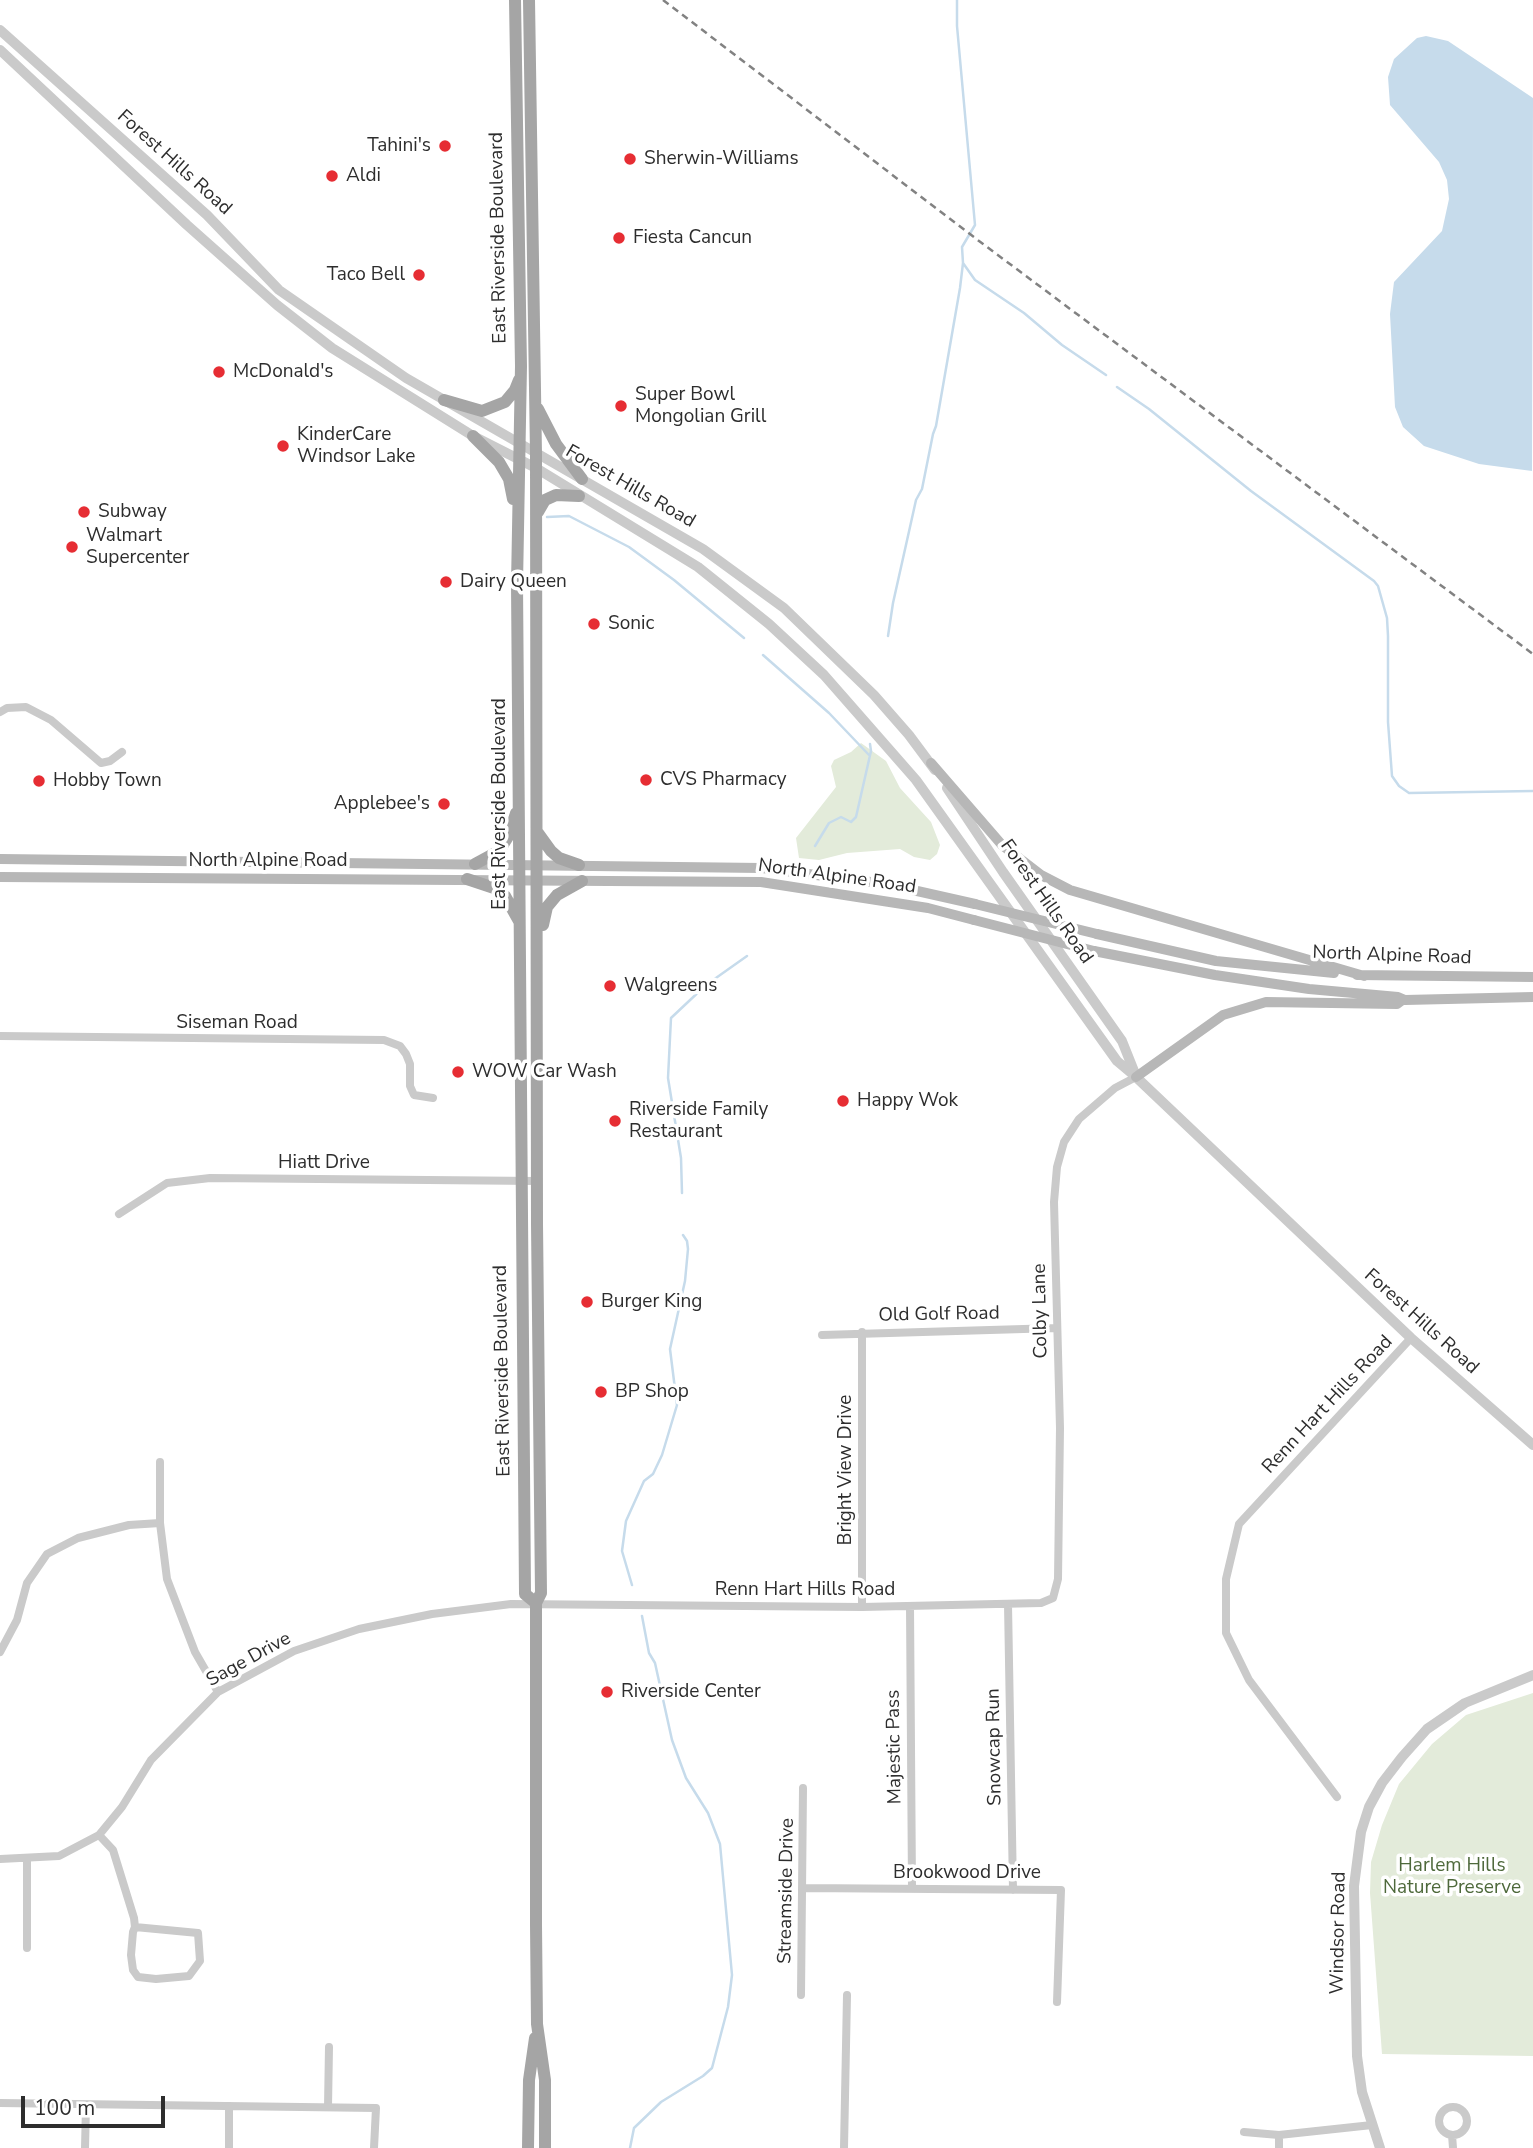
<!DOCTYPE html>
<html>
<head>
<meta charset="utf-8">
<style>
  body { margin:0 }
  #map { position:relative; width:1533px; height:2148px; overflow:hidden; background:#fff; font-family:"Nunito Sans",sans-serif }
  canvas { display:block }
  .scale { position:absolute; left:21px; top:2096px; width:144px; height:32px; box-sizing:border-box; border:4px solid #2d2d2d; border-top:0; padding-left:9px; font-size:21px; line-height:24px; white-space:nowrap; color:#2d2d2d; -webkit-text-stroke:5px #fff; paint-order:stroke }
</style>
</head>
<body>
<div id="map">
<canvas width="1533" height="2148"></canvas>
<div class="scale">100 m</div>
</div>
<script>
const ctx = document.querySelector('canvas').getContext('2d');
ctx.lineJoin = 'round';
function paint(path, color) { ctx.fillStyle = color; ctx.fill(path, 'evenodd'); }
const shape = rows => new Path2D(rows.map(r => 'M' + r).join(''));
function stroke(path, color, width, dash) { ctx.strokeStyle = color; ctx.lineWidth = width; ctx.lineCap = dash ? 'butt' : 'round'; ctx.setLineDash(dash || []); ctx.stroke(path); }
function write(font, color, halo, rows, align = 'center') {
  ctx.font = font + ' "Nunito Sans",sans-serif'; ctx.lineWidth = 7; ctx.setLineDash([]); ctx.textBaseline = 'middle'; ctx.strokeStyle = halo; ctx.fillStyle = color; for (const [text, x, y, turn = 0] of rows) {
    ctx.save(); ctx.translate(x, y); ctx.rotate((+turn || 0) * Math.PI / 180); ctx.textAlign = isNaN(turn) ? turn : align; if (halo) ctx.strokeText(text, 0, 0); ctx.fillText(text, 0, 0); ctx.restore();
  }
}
paint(shape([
  [861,743,886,761,900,788,931,822,940,845,937,854,930,860,914,857,900,849,847,853,819,860,799,858,796,838,836,787,831,766,834,760,851,752],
  [1533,1693,1533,2056,1382,2054,1370,1893,1371,1862,1382,1825,1399,1784,1432,1744,1466,1715]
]), '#e3ebda');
paint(shape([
  [1426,36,1448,41,1533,98,1532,471,1479,464,1424,446,1403,427,1395,407,1390,314,1394,282,1442,231,1449,199,1447,180,1439,162,1390,105,1388,77,1394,59,1417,38]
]), '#c6dbeb');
stroke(shape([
  [963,263,975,280,1024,313,1062,345,1106,375],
  [1117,387,1149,409,1251,491,1374,581,1378,586,1387,618,1388,636,1388,722,1392,776,1399,786,1409,793,1533,791],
  [547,517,569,516,629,547,674,580,744,638],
  [888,636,893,603,910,527,916,500,922,489,933,434,936,426,960,288,963,263,962,247,975,225,957,26,957,0],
  [763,655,829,713,869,755],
  [815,846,829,823,841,817,851,822,856,817,871,751,870,744],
  [682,1193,681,1158,668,1078,671,1018,706,985,747,956],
  [632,1585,622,1551,626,1521,644,1481,653,1474,662,1455,677,1405,670,1349,685,1281,688,1249,687,1241,683,1235],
  [630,2148,634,2128,661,2102,703,2076,712,2068,728,2007,732,1975,720,1844,708,1813,686,1778,672,1740,655,1663,649,1653,642,1616]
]), '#c6dbeb', 2.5);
stroke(shape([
  [0,712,7,708,26,707,51,720,101,763,110,761,122,752],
  [0,1036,384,1040,400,1046,406,1054,410,1064,410,1086,414,1095,433,1098],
  [119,1214,167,1183,210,1178,537,1181],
  [862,1332,862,1607],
  [822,1335,1057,1328],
  [160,1462,160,1523,167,1579,195,1652,218,1692],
  [1008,1604,1013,1890],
  [910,1606,912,1889],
  [0,1652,17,1620,27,1583,47,1554,78,1538,129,1525,160,1523],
  [1337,1797,1249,1680,1226,1633,1226,1579,1239,1524,1411,1338],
  [99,1835,113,1850,134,1918,135,1927,133,1932,131,1955,133,1970,138,1977,156,1979,189,1976,200,1961,198,1933,135,1927],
  [0,1859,59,1856,99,1835,122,1807,151,1760,218,1692,294,1651,359,1629,432,1614,511,1604,862,1607,1041,1603,1053,1598,1058,1579,1060,1428,1054,1202,1057,1167,1064,1142,1079,1119,1115,1088,1136,1077],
  [803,1888,1061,1890,1057,2002],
  [27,1948,27,1859],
  [801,1995,803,1788],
  [0,2103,376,2108,374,2148],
  [229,2106,229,2148],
  '1439 2121a14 14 0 1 1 28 0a14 14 0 1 1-28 0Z',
  [328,2107,329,2047],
  [1244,2132,1279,2135,1372,2125],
  [1452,2135,1453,2148],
  [85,2148,86,2105],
  [844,2148,847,1995],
  [1279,2148,1279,2135]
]), '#cacaca', 8);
stroke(shape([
  [0,30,207,215,279,290,406,378,703,549,784,608,874,695,909,735,935,770],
  [0,50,187,225,277,305,332,348,473,436,536,468,698,567,769,624,824,675,916,780,1117,1061,1136,1077,1411,1338,1533,1445],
  [947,788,1003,872,1122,1041,1136,1076],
  [1380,2148,1362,2092,1357,2056,1354,1886,1361,1832,1369,1807,1382,1783,1402,1757,1427,1729,1465,1703,1533,1675]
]), '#cacaca', 10);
stroke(shape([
  [931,763,1002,845,1041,875,1070,890,1364,976],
  [0,859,762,868,886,884,975,904],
  [0,877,761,882,928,908,974,920],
  [1097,934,1216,961,1334,973],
  [1094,951,1215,975,1309,989,1398,997,1405,1000,1533,997],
  [1357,975,1533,977],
  [1136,1077,1223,1015,1266,1002,1397,1004,1401,1001]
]), '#b7b7b7', 10);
stroke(shape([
  [515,0,521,366,517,584,525,1594,536,1603],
  [529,0,536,454,537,1224,541,1593,536,1603,536,1925,537,2024,545,2080,545,2148],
  [444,400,482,411,505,402,515,390,519,380],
  [538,409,556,444,582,479],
  [473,436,499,462,509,479,513,499],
  [538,512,545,500,556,495,579,496],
  [538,833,551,851,559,858,579,865],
  [475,864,499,851,509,835,516,813],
  [467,879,494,888,505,896,519,921],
  [543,925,547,907,557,895,582,881],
  [528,2148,529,2080,535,2038]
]), '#a5a5a5', 12);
stroke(shape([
  [663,0,979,241,1533,654]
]), '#828282', 2.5, [7, 5]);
stroke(shape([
  [975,904,1097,934],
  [974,920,1094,951]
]), '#b7b7b7', 10);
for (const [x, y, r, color] of [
  [445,146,7,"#e62d33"],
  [630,159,7,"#e62d33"],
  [332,176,7,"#e62d33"],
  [619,238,7,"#e62d33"],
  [419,275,7,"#e62d33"],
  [219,372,7,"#e62d33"],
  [621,406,7,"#e62d33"],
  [283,446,7,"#e62d33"],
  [84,512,7,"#e62d33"],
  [72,547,7,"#e62d33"],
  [446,582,7,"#e62d33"],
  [594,624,7,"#e62d33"],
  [646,780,7,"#e62d33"],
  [39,781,7,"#e62d33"],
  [444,804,7,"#e62d33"],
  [610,986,7,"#e62d33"],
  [458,1072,7,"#e62d33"],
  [843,1101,7,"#e62d33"],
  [615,1121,7,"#e62d33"],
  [587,1302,7,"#e62d33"],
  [601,1392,7,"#e62d33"],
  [607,1692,7,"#e62d33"]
]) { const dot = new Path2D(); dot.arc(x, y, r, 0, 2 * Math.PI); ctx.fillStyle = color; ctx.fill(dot); stroke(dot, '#fff', 2.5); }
write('19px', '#2d2d2d', '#fff', [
  ["Tahini's",431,146,"right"],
  ["Sherwin-Williams",644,159],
  ["Aldi",346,176],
  ["Fiesta Cancun",633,238],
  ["Taco Bell",405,275,"right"],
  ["McDonald's",233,372],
  ["Super Bowl",635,395],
  ["Mongolian Grill",635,417],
  ["KinderCare",297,435],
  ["Windsor Lake",297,457],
  ["Subway",98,512],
  ["Walmart",86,536],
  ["Supercenter",86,558],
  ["Dairy Queen",460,582],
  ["Sonic",608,624],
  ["CVS Pharmacy",660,780],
  ["Hobby Town",53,781],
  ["Applebee's",430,804,"right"],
  ["Walgreens",624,986],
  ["WOW Car Wash",472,1072],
  ["Happy Wok",857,1101],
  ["Riverside Family",629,1110],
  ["Restaurant",629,1132],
  ["Burger King",601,1302],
  ["BP Shop",615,1392],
  ["Riverside Center",621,1692]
], 'left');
write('19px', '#2d2d2d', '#fff', [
  ["Forest Hills Road",174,163,42],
  ["East Riverside Boulevard",499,238,-91],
  ["Forest Hills Road",630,487,30],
  ["East Riverside Boulevard",500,804,-90],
  ["North Alpine Road",268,861],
  ["North Alpine Road",837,877,8],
  ["Forest Hills Road",1046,902,55],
  ["North Alpine Road",1392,956,2],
  ["Siseman Road",237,1023],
  ["Hiatt Drive",324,1163],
  ["Colby Lane",1041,1311,-91],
  ["Old Golf Road",939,1315,-1],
  ["Forest Hills Road",1421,1322,42],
  ["East Riverside Boulevard",503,1371,-91],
  ["Renn Hart Hills Road",1328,1405,-47],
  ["Bright View Drive",846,1470,-90],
  ["Renn Hart Hills Road",805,1590],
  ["Sage Drive",249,1660,-29],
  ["Majestic Pass",895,1747,-91],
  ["Snowcap Run",995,1747,-91],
  ["Brookwood Drive",967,1873],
  ["Streamside Drive",787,1891,-89],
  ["Windsor Road",1339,1933,-89]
]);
write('19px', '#4e693b', '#fff', [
  ["Harlem Hills",1452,1866],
  ["Nature Preserve",1452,1888]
]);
</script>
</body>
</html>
